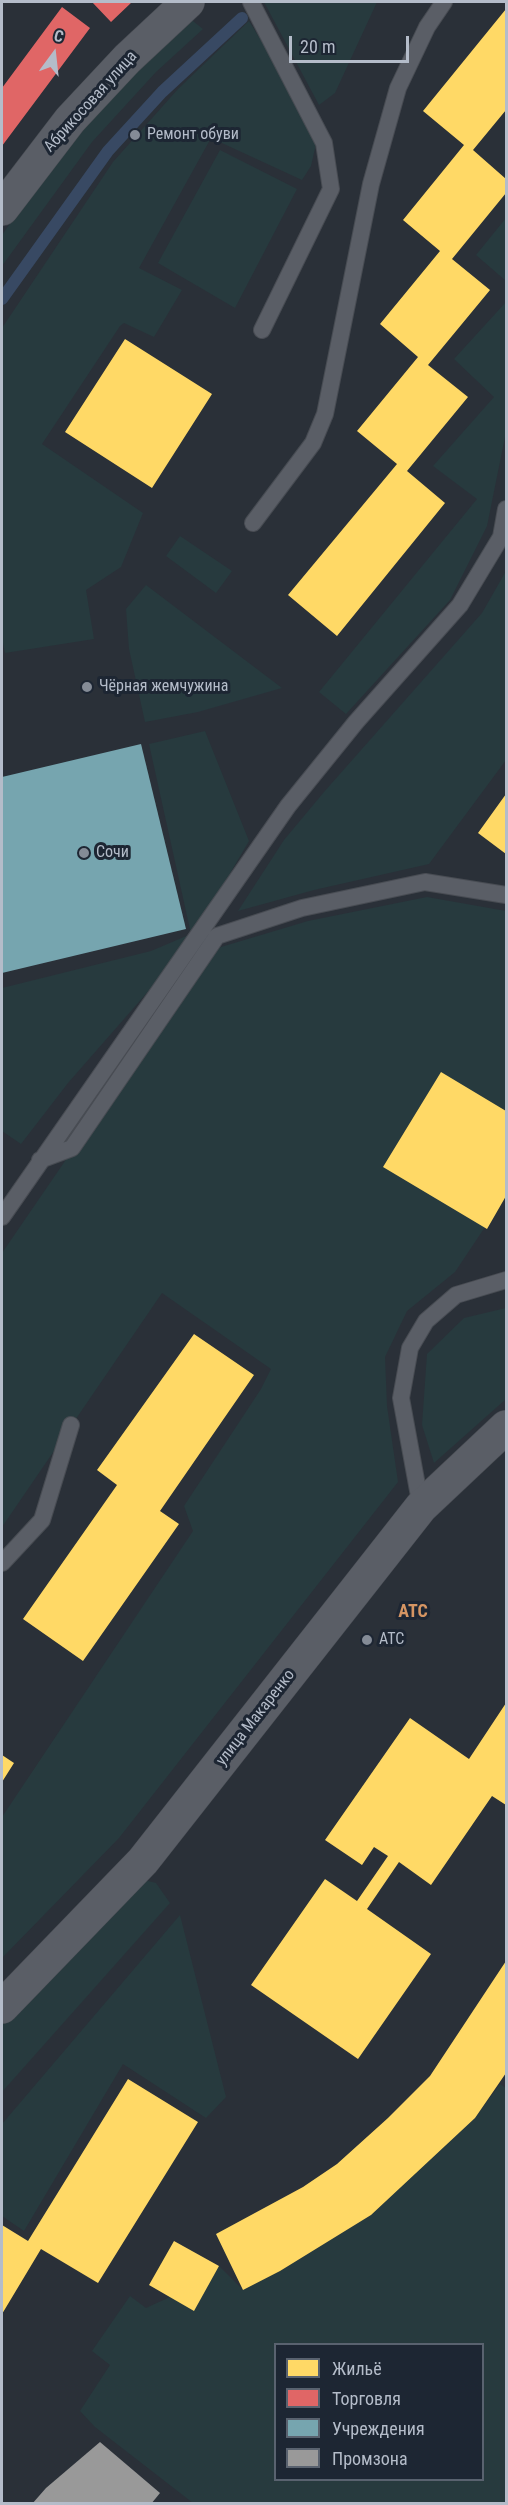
<!DOCTYPE html>
<html>
<head>
<meta charset="utf-8">
<style>
  body { margin:0 }
  #map { position:relative; width:508px; height:2505px; overflow:hidden; background:#2a3038; font-family:"Roboto Condensed",sans-serif }
  canvas { display:block }
  .frame { position:absolute; inset:0; border:3px solid #b4bcc9; pointer-events:none }
  .legend { position:absolute; left:274px; top:2343px; width:210px; height:138px; box-sizing:border-box; background:#1d2633; border:2px solid #59626f; margin:0; padding:8px 10px; list-style:none; font-size:18px; color:#b4bcc9 }
  .legend li { display:flex; align-items:center; gap:12px; height:30px }
  .legend b { width:30px; border:2px solid #59626f }
  .north { position:absolute; left:24px; top:24px; width:60px; height:60px; -webkit-text-stroke:4px #1d2633; paint-order:stroke; rotate:15deg; font-size:16px; font-weight:700; line-height:24px; text-align:center; color:#b4bcc9 }
  .north::after { content:''; display:block; margin:auto; width:21px; height:27px; background:#b4bcc9; clip-path:polygon(50% 0,100% 100%,50% 72%,0 100%) }
  .scale { position:absolute; left:289px; top:36px; width:120px; height:27px; box-sizing:border-box; border:3px solid #b4bcc9; border-top:0; padding-left:8px; font-size:18px; line-height:21px; white-space:nowrap; color:#b4bcc9; -webkit-text-stroke:4px #1d2633; paint-order:stroke }
</style>
</head>
<body>
<div id="map">
<canvas width="508" height="2505"></canvas>
<div class="frame"></div>
<ul class="legend">
<li><b style="height:16px;background:#ffd966"></b>Жильё</li>
<li><b style="height:16px;background:#e06666"></b>Торговля</li>
<li><b style="height:16px;background:#76a5af"></b>Учреждения</li>
<li><b style="height:16px;background:#999"></b>Промзона</li>
</ul>
<div class="north">С</div>
<div class="scale">20 m</div>
</div>
<script>
const ctx = document.querySelector('canvas').getContext('2d');
ctx.lineJoin = 'round';
function paint(path, color) { ctx.fillStyle = color; ctx.fill(path, 'evenodd'); }
const shape = rows => new Path2D(rows.map(r => 'M' + r).join(''));
function stroke(path, color, width, dash) { ctx.strokeStyle = color; ctx.lineWidth = width; ctx.lineCap = dash ? 'butt' : 'round'; ctx.setLineDash(dash || []); ctx.stroke(path); }
function write(font, color, halo, rows, align = 'center') {
  ctx.font = font + ' "Roboto Condensed",sans-serif'; ctx.lineWidth = 6; ctx.setLineDash([]); ctx.textBaseline = 'middle'; ctx.strokeStyle = halo; ctx.fillStyle = color; for (const [text, x, y, turn = 0] of rows) {
    ctx.save(); ctx.translate(x, y); ctx.rotate((+turn || 0) * Math.PI / 180); ctx.textAlign = isNaN(turn) ? turn : align; if (halo) ctx.strokeText(text, 0, 0); ctx.fillText(text, 0, 0); ctx.restore();
  }
}
paint(shape([
  [264,2,377,2,335,93,319,105],
  [188,17,203,29,156,72,92,142,2,266,2,235,76,131],
  [249,21,279,69,316,144,311,166,302,180,211,138,139,268,182,290,154,337,124,323,120,326,42,444,143,513,121,567,86,590,94,639,5,653,2,639,2,328,113,162,178,89],
  [220,150,297,189,235,308,158,263],
  [506,218,506,281,476,255],
  [506,302,506,432,487,526,450,600,346,714,319,692,477,499,433,466,494,397,454,359],
  [180,536,232,571,216,593,166,556],
  [506,571,506,760,429,864,314,890,238,911,284,840,324,792,482,613],
  [146,585,282,688,198,712,145,722,129,649,126,609],
  [205,731,249,841,195,933,166,971,68,1083,21,1144,2,1131,2,988,151,951,191,934,149,744],
  [427,897,506,911,506,1111,441,1073,384,1165,485,1227,455,1272,407,1311,385,1357,387,1406,398,1482,119,1838,2,1958,2,1817,193,1531,184,1506,261,1389,271,1369,162,1293,2,1527,2,1253,202,961,221,947,308,921],
  [506,1308,506,1399,434,1463,422,1425,427,1354,464,1318],
  [140,1879,156,1883,170,1903,2,2092,2,2023],
  [180,1915,226,2097,206,2118,123,2064,24,2231,2,2216,2,2124],
  [500,2084,506,2088,506,2503,193,2503,95,2427,80,2411,110,2365,92,2351,130,2296,146,2308,170,2297,194,2310,219,2266,243,2290,280,2271,371,2215,475,2118],
  [276,2344,482,2344,482,2480,276,2480]
]), '#273a3e');
paint(shape([
  [506,9,506,110,473,150,506,179,506,193,452,259,490,290,428,365,468,397,407,471,445,503,337,636,288,595,397,464,357,431,418,357,380,324,440,251,403,220,464,145,423,111],
  [125,339,212,394,152,488,65,432],
  [506,794,506,854,478,833],
  [441,1072,506,1111,506,1196,487,1229,383,1167],
  [194,1334,254,1375,160,1511,179,1524,83,1661,23,1619,117,1485,97,1470],
  [506,1703,506,1805,492,1796,431,1885,399,1862,367,1909,431,1954,358,2059,251,1985,325,1879,357,1901,388,1856,374,1847,362,1865,325,1840,410,1718,469,1759],
  [2,1755,14,1763,2,1782],
  [506,1961,506,2073,475,2118,371,2215,280,2271,243,2290,216,2234,303,2187,337,2164,388,2118,430,2076],
  [128,2079,198,2122,98,2283,41,2249,2,2314,2,2225,28,2241],
  [174,2241,219,2266,194,2311,149,2285]
]), '#ffd966');
paint(shape([
  [92,2,132,2,111,22],
  [62,7,90,28,2,146,2,88]
]), '#e06666');
paint(shape([
  [141,744,186,929,2,973,2,777]
]), '#76a5af');
paint(shape([
  [100,2442,160,2493,151,2504,32,2504,46,2488]
]), '#999');
stroke(shape([
  [2,299,108,151,162,92,242,18]
]), '#384963', 12);
const service = shape([
  [251,2,324,143,331,189,262,330],
  [253,523,313,443,325,414,371,184,398,88,427,27,444,2],
  [40,1160,72,1148,217,936,302,908,425,882,506,895],
  [2,1217,288,806,356,722,460,605,501,537,506,509],
  [421,1507,401,1398,410,1348,426,1321,456,1295,506,1280],
  [2,1563,42,1520,71,1425]
]);
const tertiary = shape([
  [2,209,70,120,127,59,188,2],
  [2,2007,143,1861,421,1507,506,1427]
]);
stroke(service, '#484c53', 18);
stroke(tertiary, '#484c53', 34);
stroke(service, '#5a5e66', 16);
stroke(tertiary, '#5a5e66', 33);
for (const [x, y, r, color] of [
  [135,135,6,"#848b96"],
  [87,687,6,"#848b96"],
  [84,853,6,"#848b96"],
  [367,1640,6,"#848b96"]
]) { const dot = new Path2D(); dot.arc(x, y, r, 0, 2 * Math.PI); ctx.fillStyle = color; ctx.fill(dot); stroke(dot, '#1d2633', 2); }
write('16px', '#b4bcc9', '#1d2633', [
  ["Абрикосовая улица",91,102,-48],
  ["улица Макаренко",256,1718,-52]
]);
write('16px', '#b4bcc9', '#1d2633', [
  ["Ремонт обуви",147,135],
  ["Чёрная жемчужина",99,687],
  ["Сочи",96,853],
  ["АТС",379,1640]
], 'left');
write('bold 18px', '#d59563', '#1d2633', [
  ["АТС",413,1612]
]);
</script>
</body>
</html>
